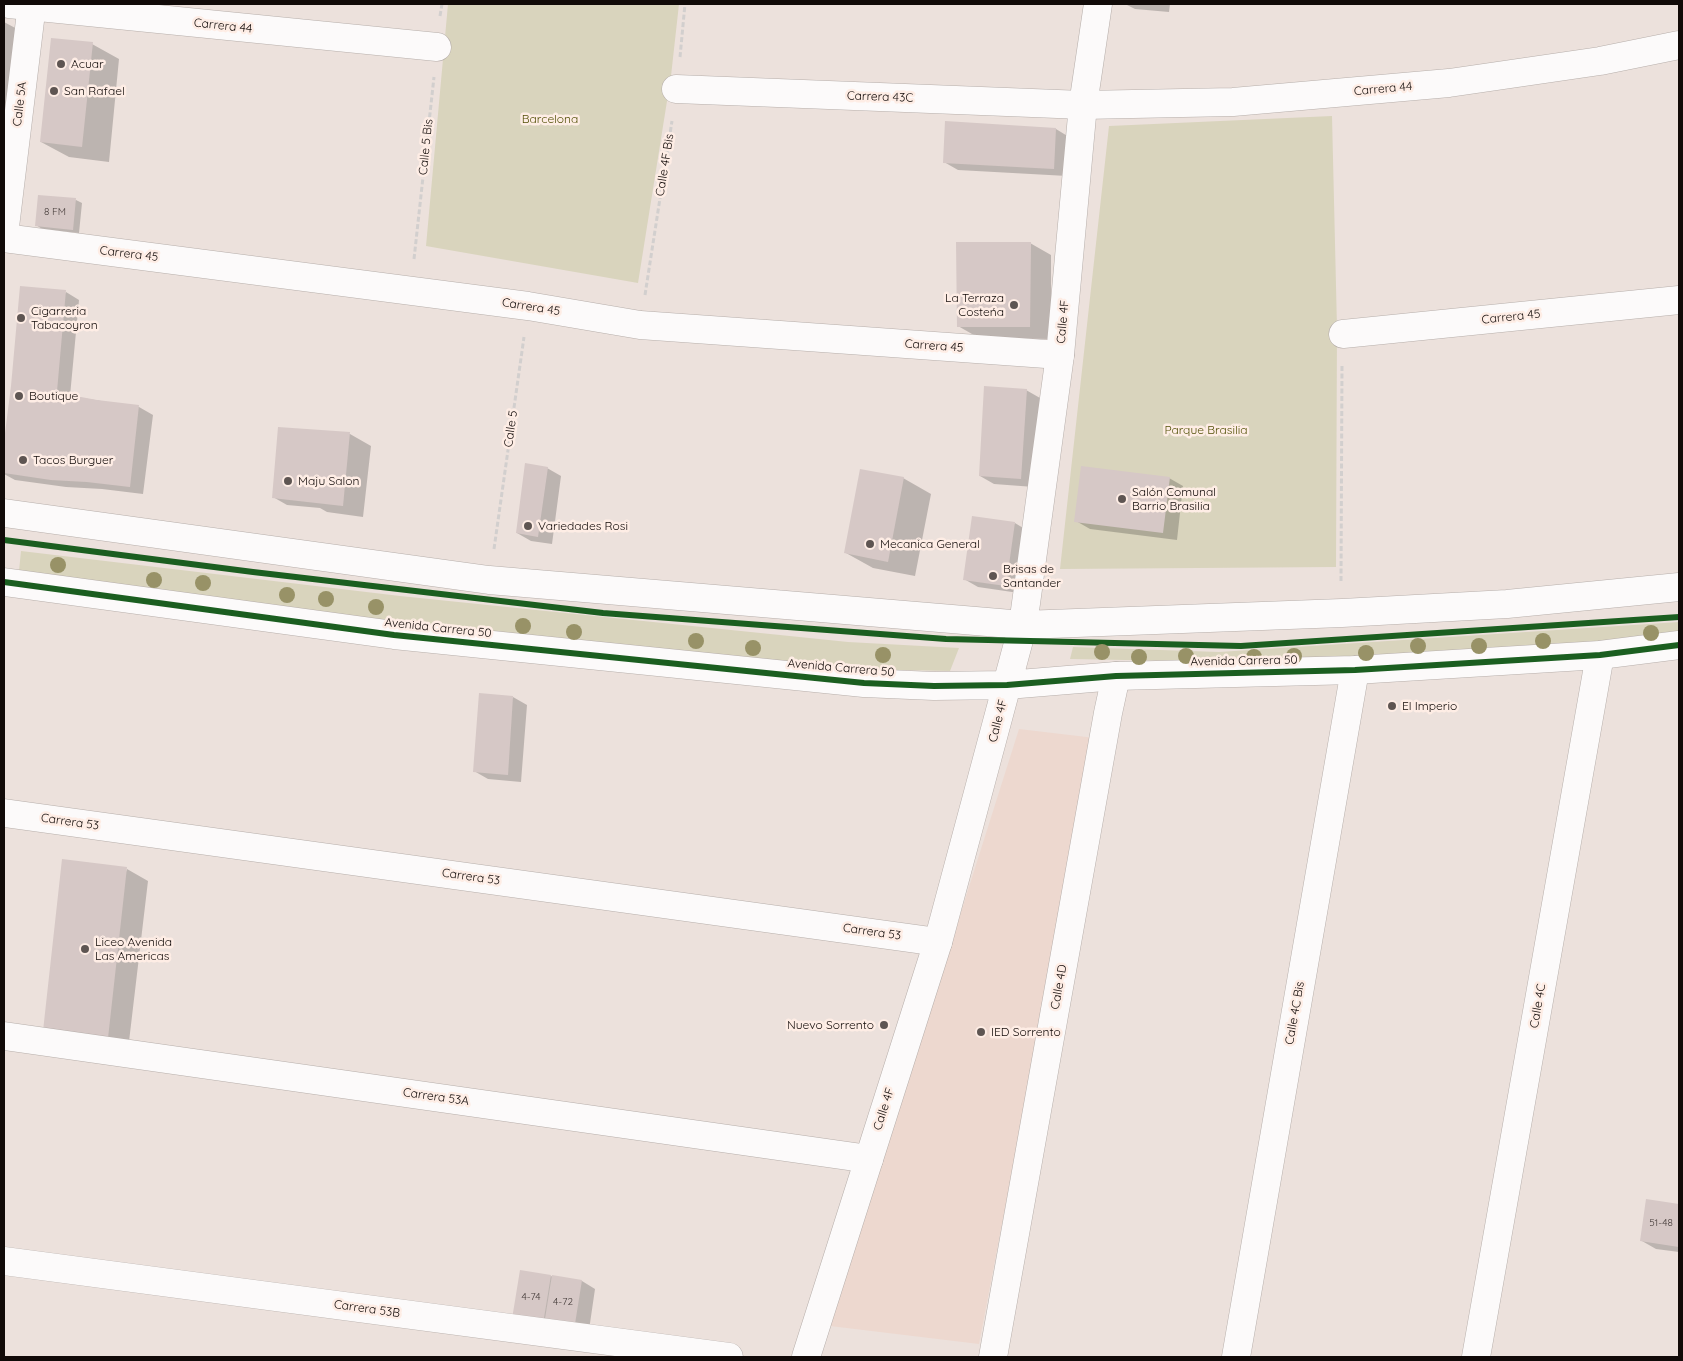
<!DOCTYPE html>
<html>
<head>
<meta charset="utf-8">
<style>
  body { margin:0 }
  #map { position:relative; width:1683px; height:1361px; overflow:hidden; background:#ece1dc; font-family:Quicksand,sans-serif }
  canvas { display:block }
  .frame { position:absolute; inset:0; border:5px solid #110a08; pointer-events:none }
</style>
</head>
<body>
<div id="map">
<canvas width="1683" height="1361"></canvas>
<div class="frame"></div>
</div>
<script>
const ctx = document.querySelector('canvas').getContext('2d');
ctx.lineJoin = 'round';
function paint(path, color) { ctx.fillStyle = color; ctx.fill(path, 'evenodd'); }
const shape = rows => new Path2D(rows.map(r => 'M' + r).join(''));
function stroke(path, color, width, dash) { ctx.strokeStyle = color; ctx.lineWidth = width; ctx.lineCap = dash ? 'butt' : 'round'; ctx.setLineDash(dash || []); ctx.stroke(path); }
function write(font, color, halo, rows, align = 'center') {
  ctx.font = font + ' Quicksand,sans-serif'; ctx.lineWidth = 5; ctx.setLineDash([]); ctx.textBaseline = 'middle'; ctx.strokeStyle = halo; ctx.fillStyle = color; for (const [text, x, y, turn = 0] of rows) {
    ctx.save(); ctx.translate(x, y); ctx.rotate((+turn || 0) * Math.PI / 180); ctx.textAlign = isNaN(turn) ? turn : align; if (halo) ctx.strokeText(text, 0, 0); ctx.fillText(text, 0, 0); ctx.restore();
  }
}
paint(shape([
  [1019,729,1095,738,979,1344,830,1326]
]), '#edd8cf');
paint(shape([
  [448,4,679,4,671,76,638,283,426,246],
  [1332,116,1337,328,1336,567,1060,569,1109,126],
  [21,551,400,596,848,642,959,648,950,671,851,669,402,623,19,571],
  [1679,622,1679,635,1603,646,1292,663,1070,659,1073,647,1219,652]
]), '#d9d4bd');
paint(shape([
  [1125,4,1170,4,1169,12,1135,9],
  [4,22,19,30,4,211],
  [92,44,119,59,109,162,69,157,41,142],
  [1056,129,1069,137,1067,176,958,170,944,162],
  [76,200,82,203,79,233,42,229,36,225],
  [1030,243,1051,255,1051,339,979,338,958,326],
  [66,292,79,300,70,396,139,407,153,415,143,494,102,489,66,487,15,480,4,474,4,450,12,386],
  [1026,390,1040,398,1034,487,994,484,980,476],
  [311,431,350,434,371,446,363,517,327,512,320,508,287,505,273,497],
  [547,468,561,476,552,544,531,541,517,533],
  [903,478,931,494,915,576,873,568,846,553],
  [1169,478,1183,486,1177,540,1090,529,1076,521],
  [1015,523,1028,531,1019,593,978,587,964,579],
  [513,697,527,705,521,782,488,779,474,771],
  [127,869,148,881,128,1050,65,1042],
  [1647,1201,1679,1205,1679,1252,1656,1249,1642,1241],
  [550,1276,582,1281,595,1289,588,1337,528,1327]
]), '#0003');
paint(shape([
  [51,38,93,42,82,147,40,142],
  [945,121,1056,128,1054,169,943,163],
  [38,195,76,198,73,230,35,226],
  [956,242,1031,242,1030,327,957,327],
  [20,286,66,290,57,391,65,394,97,400,139,405,130,487,87,482,51,480,4,473,4,441,11,386],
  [984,386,1027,389,1021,479,979,476],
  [278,427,350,432,343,506,272,498],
  [525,463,548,467,538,537,516,533],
  [1081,466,1170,477,1163,533,1074,522],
  [860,469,904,477,888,562,844,553],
  [972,516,1015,522,1006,586,963,580],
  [479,693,513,696,508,775,473,772],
  [62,859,127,867,108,1038,43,1031],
  [1646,1199,1679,1204,1679,1247,1640,1241],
  [520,1270,551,1275,543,1324,512,1319],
  [552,1275,582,1280,574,1330,544,1325]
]), '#d6c8c6');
const street = shape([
  [9,4,437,47],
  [676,89,1083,105,1233,102,1449,83,1600,61,1679,45],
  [4,238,528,306,640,325,1060,355],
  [1343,334,1679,300],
  [4,813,938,942],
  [4,1036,869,1159],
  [4,1261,729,1357],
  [993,1357,1108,713,1116,676],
  [1236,1357,1355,670],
  [1476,1357,1600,655]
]);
const secondary = shape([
  [4,235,32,4],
  [4,513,489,580,1023,625,1342,613,1507,604,1679,587],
  [4,582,394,635,864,683,934,686,1007,685,1116,676,1355,670,1600,655,1679,645],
  [806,1357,938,942,1023,625,1060,355,1083,105,1098,4]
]);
stroke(street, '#b6aeaa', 29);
stroke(secondary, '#b6aeaa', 29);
stroke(shape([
  [440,16,442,4],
  [680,57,685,4],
  [414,259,434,77],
  [645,295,672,121],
  [494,549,524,337],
  [1341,581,1342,365]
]), '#d2cfce', 3, [5, 2.5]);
stroke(street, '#fcfafa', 28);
stroke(secondary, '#fcfafa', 28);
stroke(shape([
  [4,540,253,572,603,613,946,639,1241,646,1679,617],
  [4,582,394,635,864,683,934,686,1007,685,1116,676,1355,670,1600,655,1679,645]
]), '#1b5e20', 6);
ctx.fillStyle = '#989267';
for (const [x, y] of [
  [58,565],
  [154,580],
  [203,583],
  [287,595],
  [326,599],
  [376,607],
  [523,626],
  [574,632],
  [1651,633],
  [696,641],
  [1543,641],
  [1418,646],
  [1479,646],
  [753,648],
  [1102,652],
  [1366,653],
  [883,655],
  [1186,656],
  [1294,656],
  [1139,657],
  [1254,657]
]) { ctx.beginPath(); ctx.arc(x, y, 8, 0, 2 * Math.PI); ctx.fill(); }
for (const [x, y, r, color] of [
  [61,64,5,"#5e5552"],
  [54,91,5,"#5e5552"],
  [1014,305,5,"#5e5552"],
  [21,318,5,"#5e5552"],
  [19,396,5,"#5e5552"],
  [23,460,5,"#5e5552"],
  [288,481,5,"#5e5552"],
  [1122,499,5,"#5e5552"],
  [528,526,5,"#5e5552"],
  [870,544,5,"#5e5552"],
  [993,576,5,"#5e5552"],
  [1392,706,5,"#5e5552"],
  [85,949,5,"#5e5552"],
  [884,1025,5,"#5e5552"],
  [981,1032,5,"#5e5552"]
]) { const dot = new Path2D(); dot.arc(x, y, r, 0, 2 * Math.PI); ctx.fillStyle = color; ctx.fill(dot); stroke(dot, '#feede5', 2); }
write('10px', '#433a38', null, [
  ["8 FM",55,212],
  ["51-48",1661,1223],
  ["4-74",531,1297],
  ["4-72",563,1302]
]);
write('12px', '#110a08', '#feede5', [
  ["Carrera 44",223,26,6],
  ["Carrera 44",1383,89,-5],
  ["Carrera 43C",880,97,2],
  ["Calle 5A",20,104,-83],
  ["Calle 5 Bis",426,147,-84],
  ["Calle 4F Bis",665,165,-81],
  ["Carrera 45",129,254,7],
  ["Carrera 45",531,307,9],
  ["Carrera 45",1511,317,-6],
  ["Calle 4F",1063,322,-85],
  ["Carrera 45",934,346,4],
  ["Calle 5",511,429,-82],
  ["Avenida Carrera 50",438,628,6],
  ["Avenida Carrera 50",1244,661,-1],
  ["Avenida Carrera 50",841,668,5],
  ["Calle 4F",998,721,-76],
  ["Carrera 53",70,822,8],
  ["Carrera 53",471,877,8],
  ["Carrera 53",872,932,8],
  ["Calle 4D",1059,987,-80],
  ["Calle 4C",1538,1006,-80],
  ["Calle 4C Bis",1295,1013,-80],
  ["Carrera 53A",436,1097,8],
  ["Calle 4F",884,1109,-72],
  ["Carrera 53B",367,1309,8]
]);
write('12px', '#110a08', '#feede5', [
  ["Acuar",71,64],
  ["San Rafael",64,91],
  ["La Terraza",1004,298,"right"],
  ["Costeńa",1004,312,"right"],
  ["Cigarreria",31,311],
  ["Tabacoyron",31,325],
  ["Boutique",29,396],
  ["Tacos Burguer",33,460],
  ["Maju Salon",298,481],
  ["Salón Comunal",1132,492],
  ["Barrio Brasilia",1132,506],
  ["Variedades Rosi",538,526],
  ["Mecanica General",880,544],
  ["Brisas de",1003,569],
  ["Santander",1003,583],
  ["El Imperio",1402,706],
  ["Liceo Avenida",95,942],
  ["Las Americas",95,956],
  ["Nuevo Sorrento",874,1025,"right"],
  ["IED Sorrento",991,1032]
], 'left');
write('12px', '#535108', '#feede5', [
  ["Barcelona",550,119],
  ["Parque Brasilia",1206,430]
]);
</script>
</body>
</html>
